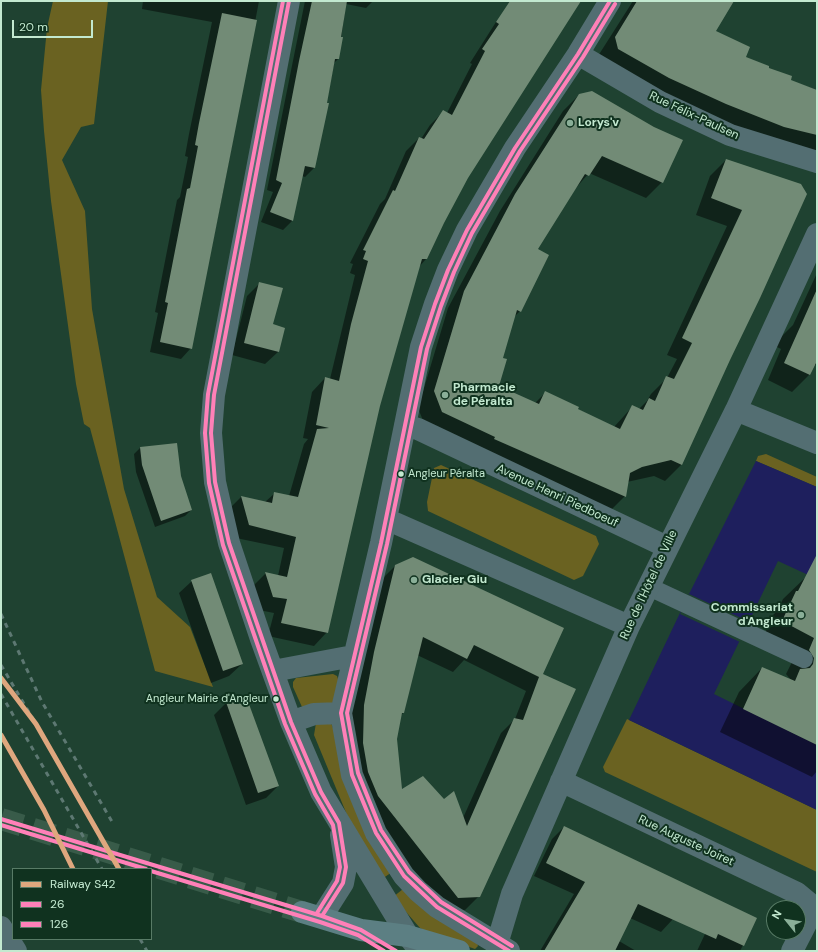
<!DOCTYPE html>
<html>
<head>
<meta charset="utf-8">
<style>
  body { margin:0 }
  #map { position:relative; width:818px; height:952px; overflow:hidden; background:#1f4231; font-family:"DM Sans",sans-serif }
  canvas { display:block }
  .frame { position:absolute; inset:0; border:2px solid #c3e9d0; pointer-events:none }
  .legend { position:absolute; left:12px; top:868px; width:140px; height:72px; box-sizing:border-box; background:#10321f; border:1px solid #587b66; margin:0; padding:5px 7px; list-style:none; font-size:12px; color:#c3e9d0 }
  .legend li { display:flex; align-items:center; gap:8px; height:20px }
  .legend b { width:20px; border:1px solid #587b66 }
  .north { position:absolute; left:766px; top:900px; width:40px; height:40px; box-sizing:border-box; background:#10321f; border:1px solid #587b66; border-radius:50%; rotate:300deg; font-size:11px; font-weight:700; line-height:16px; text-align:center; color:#c3e9d0 }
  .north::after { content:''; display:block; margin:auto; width:14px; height:18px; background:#8aaf98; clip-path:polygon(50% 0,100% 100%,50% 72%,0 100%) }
  .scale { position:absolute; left:12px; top:20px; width:81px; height:18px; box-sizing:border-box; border:2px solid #c3e9d0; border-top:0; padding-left:5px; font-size:12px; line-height:14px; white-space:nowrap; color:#c3e9d0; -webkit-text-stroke:3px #10321f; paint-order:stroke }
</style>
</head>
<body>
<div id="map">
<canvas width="818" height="952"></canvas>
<div class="frame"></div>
<ul class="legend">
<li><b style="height:5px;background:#dfa77e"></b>Railway S42</li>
<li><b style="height:5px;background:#ff80b8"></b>26</li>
<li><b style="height:5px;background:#ff80b8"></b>126</li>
</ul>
<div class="north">N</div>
<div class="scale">20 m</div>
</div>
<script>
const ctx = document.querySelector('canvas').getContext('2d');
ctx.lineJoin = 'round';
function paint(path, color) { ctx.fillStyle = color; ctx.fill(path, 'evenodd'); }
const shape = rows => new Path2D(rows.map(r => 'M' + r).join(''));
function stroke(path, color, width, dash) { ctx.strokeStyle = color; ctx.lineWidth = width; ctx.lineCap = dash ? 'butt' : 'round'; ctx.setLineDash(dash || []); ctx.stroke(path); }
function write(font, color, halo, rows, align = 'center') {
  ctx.font = font + ' "DM Sans",sans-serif'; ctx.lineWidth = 4; ctx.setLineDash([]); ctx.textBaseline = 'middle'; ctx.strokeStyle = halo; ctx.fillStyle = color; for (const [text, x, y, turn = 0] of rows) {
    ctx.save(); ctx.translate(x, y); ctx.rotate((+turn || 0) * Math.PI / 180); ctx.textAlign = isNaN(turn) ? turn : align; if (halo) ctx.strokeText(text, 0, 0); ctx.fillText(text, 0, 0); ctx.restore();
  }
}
paint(shape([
  [53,1,108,1,94,124,81,127,62,160,85,211,92,309,124,489,157,597,190,627,213,687,155,671,90,428,84,424,76,384,51,201,44,131,41,90,47,28],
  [766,454,817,477,817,487,756,461,758,456],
  [441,465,596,536,599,544,583,576,574,580,428,511,427,502,434,468],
  [333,674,337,676,339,682,332,705,302,707,293,687,293,682,296,678],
  [627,719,817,810,817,872,605,772,603,767],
  [316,723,331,723,392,872,382,879,357,839,314,735],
  [403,889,477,943,478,946,475,949,427,932,420,928,393,897]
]), '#6a6221');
paint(shape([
  [756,461,817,487,817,579,778,561,714,694,817,745,817,810,629,720,689,594]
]), '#1e1f5d');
paint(shape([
  [689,594,750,622,740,642,680,614]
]), '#1f4231');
paint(shape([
  [143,1,259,1,224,187,191,348,181,359,150,352,158,313,155,312,177,200,180,197,188,157,185,156,189,134,212,22,142,9],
  [305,1,373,1,366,8,346,4,338,59,334,63,314,168,305,177,302,176,292,221,283,230,261,222,273,192,267,190],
  [536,1,579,1,467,177,443,223,426,259,419,267,379,406,327,632,314,646,268,636,274,613,259,610,252,587,266,573,278,576,284,548,236,538,228,510,241,497,265,502,275,493,289,496,304,444,308,439,303,438,312,392,325,378,330,379,355,275,350,273,353,264,350,263,380,204,385,199,406,151,419,138,421,139,430,125,444,111,447,113,472,64,470,63,496,22,509,9],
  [633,1,733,1,714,32,745,58,789,80,817,90,817,156,709,121,598,56],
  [579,95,662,182,646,198,589,173,575,189,536,250,520,311,514,317,501,358,498,386,535,403,545,393,614,427,633,406,639,409,647,401,651,394,667,378,677,359,667,355,727,226,696,215,710,176,726,160,801,185,729,360,681,465,665,481,654,476,627,482,625,496,609,512,426,428,418,408,448,308,500,211,563,111],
  [817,273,817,366,814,364,809,375,792,392,768,380,781,349,775,346,776,342,793,325],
  [260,283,278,352,265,364,232,355,247,296],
  [140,448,180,476,191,510,185,516,155,527,136,472,134,454],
  [396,565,542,674,479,896,465,910,445,911,365,810,350,719,382,579],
  [417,655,453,672,464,660,526,691,515,719,501,733,463,818,401,791,396,739,400,716,403,713],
  [807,576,817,581,817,771,812,777,720,732,739,692,762,668,791,680,786,674,792,662,760,644,773,615,778,610,783,599],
  [192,581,242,664,229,676,211,683,179,593],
  [226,703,278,786,266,798,246,805,214,715],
  [564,827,673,919,661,932,630,918,619,941,636,951,540,951,574,894,534,876,552,839],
  [713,917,756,919,740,951,697,951]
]), '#0007');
paint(shape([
  [312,1,347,1,341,37,343,37,339,59,335,59,327,103,329,103,315,168,305,166,293,221,270,212,282,183,276,180,299,61],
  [510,1,581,1,468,178,444,223,427,259,422,259,380,406,328,633,281,623,287,599,273,597,265,572,287,577,296,537,249,525,241,496,272,503,274,492,298,497,317,429,329,428,316,425,325,377,339,381,351,324,368,261,363,259,366,251,363,250,393,190,395,191,419,137,424,139,443,110,452,115,485,51,482,49,499,24,496,22],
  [637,1,734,1,716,31,750,47,746,57,769,66,769,68,792,76,791,80,817,90,817,135,784,127,726,104,669,78,618,49,615,37],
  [222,13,257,20,192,349,160,342,168,303,165,302,187,189,190,188,198,146,195,145,199,123],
  [592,91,654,127,683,140,663,183,602,156,589,176,585,174,538,249,549,255,521,312,517,310,503,358,507,359,499,386,539,404,545,391,579,407,578,409,620,429,632,405,643,410,649,398,655,401,666,376,674,379,692,343,682,338,742,210,711,198,726,159,801,184,807,194,760,298,730,360,682,465,671,460,642,467,630,473,626,497,494,439,495,437,442,412,434,391,464,291,515,194,579,94],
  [259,282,283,288,273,324,285,328,279,352,244,343],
  [817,289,817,361,810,375,784,363],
  [177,443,181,476,192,510,161,521,142,465,140,447],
  [817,554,817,745,743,709,762,667,795,681,800,669,810,668,813,664,814,658,809,650,814,638,782,621,796,591,798,591],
  [413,557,564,628,543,674,576,689,480,897,458,898,378,796,368,772,363,743,364,705,374,652,395,565],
  [423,637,467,659,474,645,539,677,523,720,514,718,467,826,454,791,444,799,423,776,402,789,397,739,402,713,404,713],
  [211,573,243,664,223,671,191,580],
  [246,696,279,786,258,793,226,702],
  [564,826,757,918,744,946,718,934,716,939,638,904,615,951,544,951,585,882,546,863]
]), '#728b76');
stroke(shape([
  [1,819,302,912]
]), '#385b49', 22, [22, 11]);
stroke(shape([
  [647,586,804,659]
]), '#536e72', 18);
stroke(shape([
  [289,1,214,395,211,433,215,482,229,543,261,639,291,722,321,792,408,936,420,951],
  [578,54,660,102,730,135,817,162],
  [736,410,817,443],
  [405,425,418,429,667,547],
  [386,519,629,626],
  [273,671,353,656],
  [291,722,314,714,341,713],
  [561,781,797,893,809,903,810,916,792,951],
  [322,916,343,883,346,867,341,835],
  [1,927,16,951],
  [497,944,512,894,629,626,736,410,817,234],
  [509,951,437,907,418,891,404,876,376,833,352,775,341,713,381,543,421,347,435,304,448,270,467,230,515,148,578,54,610,1]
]), '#536e72', 22);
stroke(shape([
  [302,912,361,930,408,936,459,951]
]), '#5c7f83', 22);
stroke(shape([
  [1,614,42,702,114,825],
  [1,665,36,724],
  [1,694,102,869],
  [140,939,147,951]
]), '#5d7872', 3, [5, 5]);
stroke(shape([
  [289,1,214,395,211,433,215,482,229,543,291,722,321,792,339,823,346,867,343,883,322,916],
  [1,819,322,916,361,930,396,951],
  [509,951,437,907,404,876,376,833,352,775,341,713,381,543,421,347,435,304,448,270,467,230,515,148,578,54,610,1]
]), '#ff80b8', 4);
stroke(shape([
  [283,1,208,394,205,433,209,483,223,545,285,724,315,794,333,825,340,867,337,881,317,913],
  [1,825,146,869],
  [151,871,320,922,358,935,384,951],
  [512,946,441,902,409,872,381,830,358,773,347,713,387,544,427,349,441,306,454,272,472,233,520,151,583,57,615,4]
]), '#ff80b8', 4);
stroke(shape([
  [1,678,36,724,119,869],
  [1,735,44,810,73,869]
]), '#dfa77e', 5);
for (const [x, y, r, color] of [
  [570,123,4,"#8aaf98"],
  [445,395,4,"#8aaf98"],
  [401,474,3.5,"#c3e9d0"],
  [414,580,4,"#8aaf98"],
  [801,615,4,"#8aaf98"],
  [276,699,3.5,"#c3e9d0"]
]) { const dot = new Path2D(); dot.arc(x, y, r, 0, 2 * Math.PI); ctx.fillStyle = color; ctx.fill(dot); stroke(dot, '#10321f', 1.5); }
write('11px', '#c3e9d0', '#10321f', [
  ["Angleur Péralta",408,474],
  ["Angleur Mairie d'Angleur",268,699,"right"]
], 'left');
write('12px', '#c3e9d0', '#10321f', [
  ["Rue Félix-Paulsen",694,116,25],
  ["Avenue Henri Piedboeuf",557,496,25],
  ["Rue de l'Hôtel de Ville",649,585,-65],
  ["Rue Auguste Joiret",686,841,25]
]);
write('bold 12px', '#c3e9d0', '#10321f', [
  ["Lorys'v",578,123],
  ["Pharmacie",453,388],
  ["de Péralta",453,402],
  ["Glacier Giu",422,580],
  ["Commissariat",793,608,"right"],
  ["d'Angleur",793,622,"right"]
], 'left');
</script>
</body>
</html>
